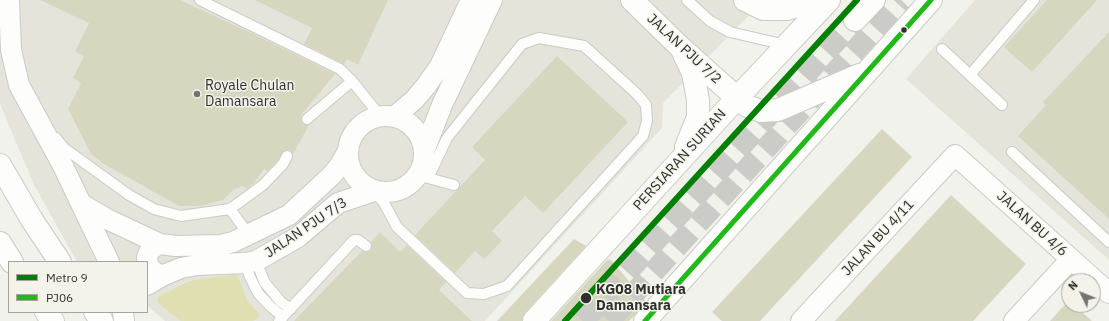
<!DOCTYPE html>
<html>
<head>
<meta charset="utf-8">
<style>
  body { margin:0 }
  #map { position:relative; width:1109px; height:321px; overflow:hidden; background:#f2f2ed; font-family:"IBM Plex Sans",sans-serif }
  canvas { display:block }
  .legend { position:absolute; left:8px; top:261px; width:140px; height:52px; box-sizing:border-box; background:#f3f3ec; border:1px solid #a5a5a0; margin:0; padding:5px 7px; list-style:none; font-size:12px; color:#30302d }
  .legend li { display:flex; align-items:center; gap:8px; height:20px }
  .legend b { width:20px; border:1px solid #a5a5a0 }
  .north { position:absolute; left:1061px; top:273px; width:40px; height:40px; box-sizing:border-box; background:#f3f3ec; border:1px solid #a5a5a0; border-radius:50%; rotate:313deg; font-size:11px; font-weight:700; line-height:16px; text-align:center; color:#30302d }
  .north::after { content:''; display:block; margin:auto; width:14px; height:18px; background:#747470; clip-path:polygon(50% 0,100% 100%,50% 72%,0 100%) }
</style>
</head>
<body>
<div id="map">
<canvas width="1109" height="321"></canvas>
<ul class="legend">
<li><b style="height:5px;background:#008000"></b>Metro 9</li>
<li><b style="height:5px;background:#20b917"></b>PJ06</li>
</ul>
<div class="north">N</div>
</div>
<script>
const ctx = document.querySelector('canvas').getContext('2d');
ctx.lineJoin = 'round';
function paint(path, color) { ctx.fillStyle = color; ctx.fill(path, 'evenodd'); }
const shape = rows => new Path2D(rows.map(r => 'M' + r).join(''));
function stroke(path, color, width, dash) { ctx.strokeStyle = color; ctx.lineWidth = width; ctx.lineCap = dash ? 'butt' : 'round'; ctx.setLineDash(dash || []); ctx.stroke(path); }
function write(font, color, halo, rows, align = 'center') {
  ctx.font = font + ' "IBM Plex Sans",sans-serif'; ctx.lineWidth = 3; ctx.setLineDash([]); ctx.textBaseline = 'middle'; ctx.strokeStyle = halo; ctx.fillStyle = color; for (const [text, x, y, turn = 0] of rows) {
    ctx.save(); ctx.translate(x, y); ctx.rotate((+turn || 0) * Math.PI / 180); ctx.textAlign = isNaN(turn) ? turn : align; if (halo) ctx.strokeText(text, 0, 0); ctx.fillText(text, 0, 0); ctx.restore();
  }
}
paint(shape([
  [0,0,764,0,663,103,662,128,485,321,165,321,147,305,147,262,77,262,34,185,0,104],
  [975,0,1109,0,1109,260,906,79]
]), '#e4e4db');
paint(shape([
  [237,275,247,300,260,315,253,321,181,321,157,302,159,296,190,281,214,277]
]), '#dfdfb2');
paint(shape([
  [40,0,180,0,245,30,335,74,301,115,302,123,305,125,309,125,293,154,290,150,284,150,278,160,267,171,264,169,254,183,247,189,243,186,233,190,223,200,200,206,179,206,104,164,91,154,68,109,81,83,73,78,84,56,75,52,89,23],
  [255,0,388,0,358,65,347,59,344,64,304,44,312,28],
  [1047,0,1097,0,1032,72,1004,47],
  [1109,32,1109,219,1018,136,1046,105,1043,102],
  [557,56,628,122,543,213,525,196,492,231,502,241,484,259,475,251,455,273,415,235,485,160,472,147],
  [882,129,912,157,760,321,722,321,712,312],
  [951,195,1026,264,1014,277,973,321,835,321],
  [380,232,400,252,407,245,446,282,439,290,472,321,294,321,362,251,366,252,371,250,372,246,371,242],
  [574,239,586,246,525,313,522,321,497,321],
  [608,259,612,261,646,301,634,316,629,321,551,321],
  [1069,300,1069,305,1074,305,1092,321,1050,321]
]), '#d7d7c0');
stroke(shape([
  [583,321,855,20],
  [609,321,901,0]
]), '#cbcbc7', 22, [22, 11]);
const service = shape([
  [200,0,340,69,352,81,381,117],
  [687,0,710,21,730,32,786,45],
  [942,49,1002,105],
  [970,75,1034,0],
  [307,119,352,81],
  [56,138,64,148,129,195,154,209,181,216,230,209,263,185,283,164,287,156],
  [1012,152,1109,242],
  [417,175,454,185],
  [374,191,384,203,397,227,467,293,484,294,507,286,643,136,647,121,646,105,637,94,584,46,539,38,522,44,447,138,428,178],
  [230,209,249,235],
  [256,261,265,283,281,302,291,309],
  [245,263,250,277,258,293,270,306,283,317],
  [279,321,354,240,358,240,366,246]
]);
const minor = shape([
  [9,0,11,50,19,85,62,164,109,262],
  '348 154a38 38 0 1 1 76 0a38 38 0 1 1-76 0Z',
  [394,117,414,100,426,86,440,66,471,0],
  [424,151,442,105,492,0],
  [81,204,107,219,160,244,176,246,221,245,233,242,289,215,332,175,340,165,348,151],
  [160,244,154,247,149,252,147,258,148,265,152,270,157,274,164,275],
  [147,285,164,275,181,268,197,265,245,263,256,261,298,237,338,203,374,191],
  [123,312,124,321],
  [801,321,955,155,1109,293],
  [1014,321,1071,259]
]);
const tertiary = shape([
  [632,0,680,47,737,98,747,106,761,111,778,110,859,75],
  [745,0,763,9,787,9,815,0],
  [684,54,693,73,698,100,698,117,686,147],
  [0,165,32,220,60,262],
  [0,243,12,262],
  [46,312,53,321],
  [95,312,102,321],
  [534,321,737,98,829,0],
  [645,321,931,0]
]);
const primary = shape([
  [855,20,874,0]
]);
stroke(service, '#cacac6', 12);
stroke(minor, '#cacac6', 22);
stroke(tertiary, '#cacac6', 24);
stroke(primary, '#cacac6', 24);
stroke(service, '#fdfdfc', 10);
stroke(minor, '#fdfdfc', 20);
stroke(tertiary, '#fdfdfc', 22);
stroke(primary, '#fdfdfc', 22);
stroke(shape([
  [645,321,931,0]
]), '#20b917', 5);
stroke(shape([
  [565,321,857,0]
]), '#008000', 6);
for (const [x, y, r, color] of [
  [904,30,3.5,"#30302d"],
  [197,94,4,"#747470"],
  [586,298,6,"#30302d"]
]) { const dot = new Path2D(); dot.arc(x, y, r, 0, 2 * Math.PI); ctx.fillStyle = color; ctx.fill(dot); stroke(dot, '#f3f3ec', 1.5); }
write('14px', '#30302d', '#f3f3ec', [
  ["JALAN PJU 7/2",684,49,43],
  ["PERSIARAN SURIAN",680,160,-48],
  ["JALAN BU 4/6",1032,224,42],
  ["JALAN PJU 7/3",306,228,-34],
  ["JALAN BU 4/11",878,238,-47]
]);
write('14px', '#30302d', '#f3f3ec', [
  ["Royale Chulan",205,86],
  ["Damansara",205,102]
], 'left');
write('bold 14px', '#30302d', '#f3f3ec', [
  ["KG08 Mutiara",596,290],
  ["Damansara",596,306]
], 'left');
</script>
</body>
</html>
